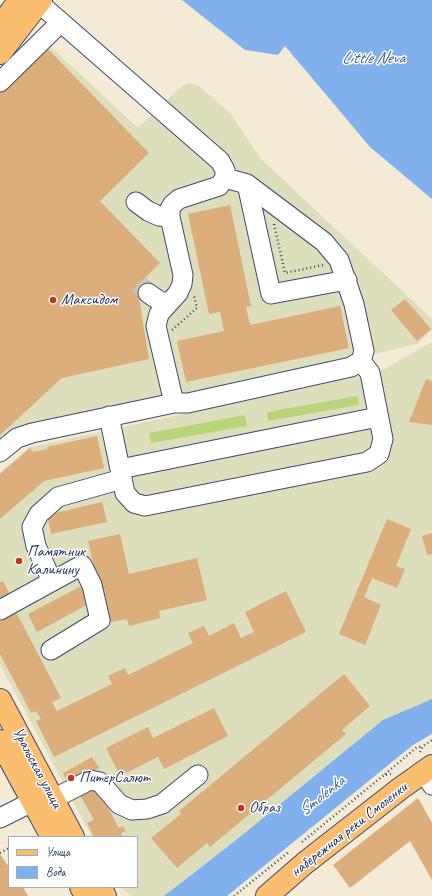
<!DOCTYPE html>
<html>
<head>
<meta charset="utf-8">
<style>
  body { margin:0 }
  #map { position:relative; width:432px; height:896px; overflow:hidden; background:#f3ebd5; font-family:Caveat,sans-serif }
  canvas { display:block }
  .legend { position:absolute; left:8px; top:836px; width:130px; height:52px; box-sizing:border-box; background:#fff; border:1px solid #a4acbf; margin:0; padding:5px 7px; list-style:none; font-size:12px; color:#1b2f5e }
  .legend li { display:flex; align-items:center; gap:8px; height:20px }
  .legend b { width:20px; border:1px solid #a4acbf }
</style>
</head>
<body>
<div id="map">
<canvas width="432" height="896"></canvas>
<ul class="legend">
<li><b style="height:5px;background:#fbbd6e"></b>Улица</li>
<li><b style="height:11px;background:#81b1ec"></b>Вода</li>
</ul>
</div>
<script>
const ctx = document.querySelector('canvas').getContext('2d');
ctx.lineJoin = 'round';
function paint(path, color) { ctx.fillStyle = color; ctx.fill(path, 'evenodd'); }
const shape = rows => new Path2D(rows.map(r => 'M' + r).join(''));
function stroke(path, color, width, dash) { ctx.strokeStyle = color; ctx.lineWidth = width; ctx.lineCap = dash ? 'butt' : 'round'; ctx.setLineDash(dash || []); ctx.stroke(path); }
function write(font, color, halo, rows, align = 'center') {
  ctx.font = font + ' Caveat,sans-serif'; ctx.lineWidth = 3; ctx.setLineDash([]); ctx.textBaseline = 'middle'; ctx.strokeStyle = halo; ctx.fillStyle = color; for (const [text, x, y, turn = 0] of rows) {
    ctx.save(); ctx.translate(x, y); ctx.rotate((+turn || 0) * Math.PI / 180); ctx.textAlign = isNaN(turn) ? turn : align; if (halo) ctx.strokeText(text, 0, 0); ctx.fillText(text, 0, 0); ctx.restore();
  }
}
paint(shape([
  [41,38,138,128,183,85,190,83,199,86,231,114,261,159,432,319,432,330,417,344,0,442,0,78],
  [432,342,432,699,240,837,164,896,131,896,121,887,137,887,137,837,92,837,0,664,0,472,30,447,379,372]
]), '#dddebc');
paint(shape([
  [357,396,359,405,268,421,267,412],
  [245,415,247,426,151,443,149,433]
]), '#b9d57a');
paint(shape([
  [182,0,432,0,432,199,370,147,285,46,278,55,245,50],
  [432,699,432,734,413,745,227,896,164,896,240,837,383,720]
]), '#81b1ec');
paint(shape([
  [43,44,149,153,100,201,160,263,137,286,149,359,62,378,0,435,0,85],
  [230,205,251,306,246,307,250,325,340,306,349,348,186,382,177,341,224,331,220,312,209,314,188,214],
  [405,299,431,329,417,341,391,310],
  [426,379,432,381,432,425,409,422],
  [97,436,104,468,44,481,0,519,0,474,30,448,33,452,47,449,47,447],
  [102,502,107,522,51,534,47,515],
  [387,519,411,529,396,566,405,569,397,588,372,578,364,597,381,605,365,645,339,634],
  [432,533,432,554,427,555,422,536],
  [120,534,129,574,197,558,207,600,159,611,160,618,129,626,127,619,107,623,88,541],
  [3,581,10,595,0,601,0,583],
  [85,584,94,601,37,632,28,614],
  [286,591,306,632,54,757,36,721,41,719,36,711,31,713,0,654,0,620,16,612,61,698,52,702,57,711,112,684,108,676,125,668,128,675,193,643,188,633,204,626,209,636,234,623,241,638,254,632,245,612],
  [344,674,370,706,342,730,346,734,210,847,207,843,177,868,151,838,181,814,179,811],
  [214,708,228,736,164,769,158,757,120,776,106,748,148,727,153,738],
  [92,757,99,768,69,785,63,773],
  [95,784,119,828,123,826,126,831,121,833,123,837,94,837,87,823,94,820,79,793],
  [418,798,432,823,432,880,410,841,350,888,333,865],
  [0,854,9,867,9,887,23,887,28,896,0,896]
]), '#dbae7c');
stroke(shape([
  [139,284,148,293]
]), '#c8c5bd', 19, [19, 10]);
const minor = shape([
  [39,3,220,161,225,170,225,178,219,186,179,199,173,204,170,209,170,217,183,275,182,284,178,293,159,314,156,326,174,403],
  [0,82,61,22],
  [247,184,271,294,347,280],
  [136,202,148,211,159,216,170,217],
  [148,293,158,300,167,304],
  [109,416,125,493,134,503,145,506,367,462,379,454,383,439,370,373,361,361],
  [0,452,17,438,32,433,174,403,188,403,351,367,361,361,364,351,354,304,339,260,324,242,247,184,225,178],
  [120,469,378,417],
  [52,581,36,546,32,527,39,514,58,497,122,479],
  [0,610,82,565,92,585,100,620,51,650],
  [424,771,432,785],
  [53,799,90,780,100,782,119,804,132,810,147,809,162,804,198,775],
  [0,818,32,802]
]);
const major = shape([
  [0,26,20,0],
  [0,53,41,0],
  [0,700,73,837],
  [0,741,52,837],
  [81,887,86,896],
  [100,887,105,896],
  [267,896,305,863,401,788,432,766]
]);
stroke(minor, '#3b4b70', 21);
stroke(major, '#3b4b70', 24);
stroke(shape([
  [274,224,285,273,323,265],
  [172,330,197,308,194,296],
  [420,752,423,746,432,740],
  [385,774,416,748,422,746],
  [302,842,384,775,391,774],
  [0,853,9,848],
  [234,896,290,851]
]), '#3b4b70', 2.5, [1, 3]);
stroke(minor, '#fff', 19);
stroke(major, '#fbbd6e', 22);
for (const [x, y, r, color] of [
  [53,300,4,"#c8321e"],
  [19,561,4,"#c8321e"],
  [71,778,4,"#c8321e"],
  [241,808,4,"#c8321e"]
]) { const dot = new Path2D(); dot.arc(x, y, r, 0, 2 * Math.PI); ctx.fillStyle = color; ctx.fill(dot); stroke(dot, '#fff', 1.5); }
write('16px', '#1b2f5e', '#fff', [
  ["Максидом",61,300],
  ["Памятник",27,552],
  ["Калинину",27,570],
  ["ПитерСалют",79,778],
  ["Образ",249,808]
], 'left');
write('16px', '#1b2f5e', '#fff', [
  ["Уральская улица",37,768,62],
  ["набережная реки Смоленки",349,830,-38]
]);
write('italic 17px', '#3f5c90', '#fff', [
  ["Little Neva",373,59],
  ["Smolenka",322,796,-39]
]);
</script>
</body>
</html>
